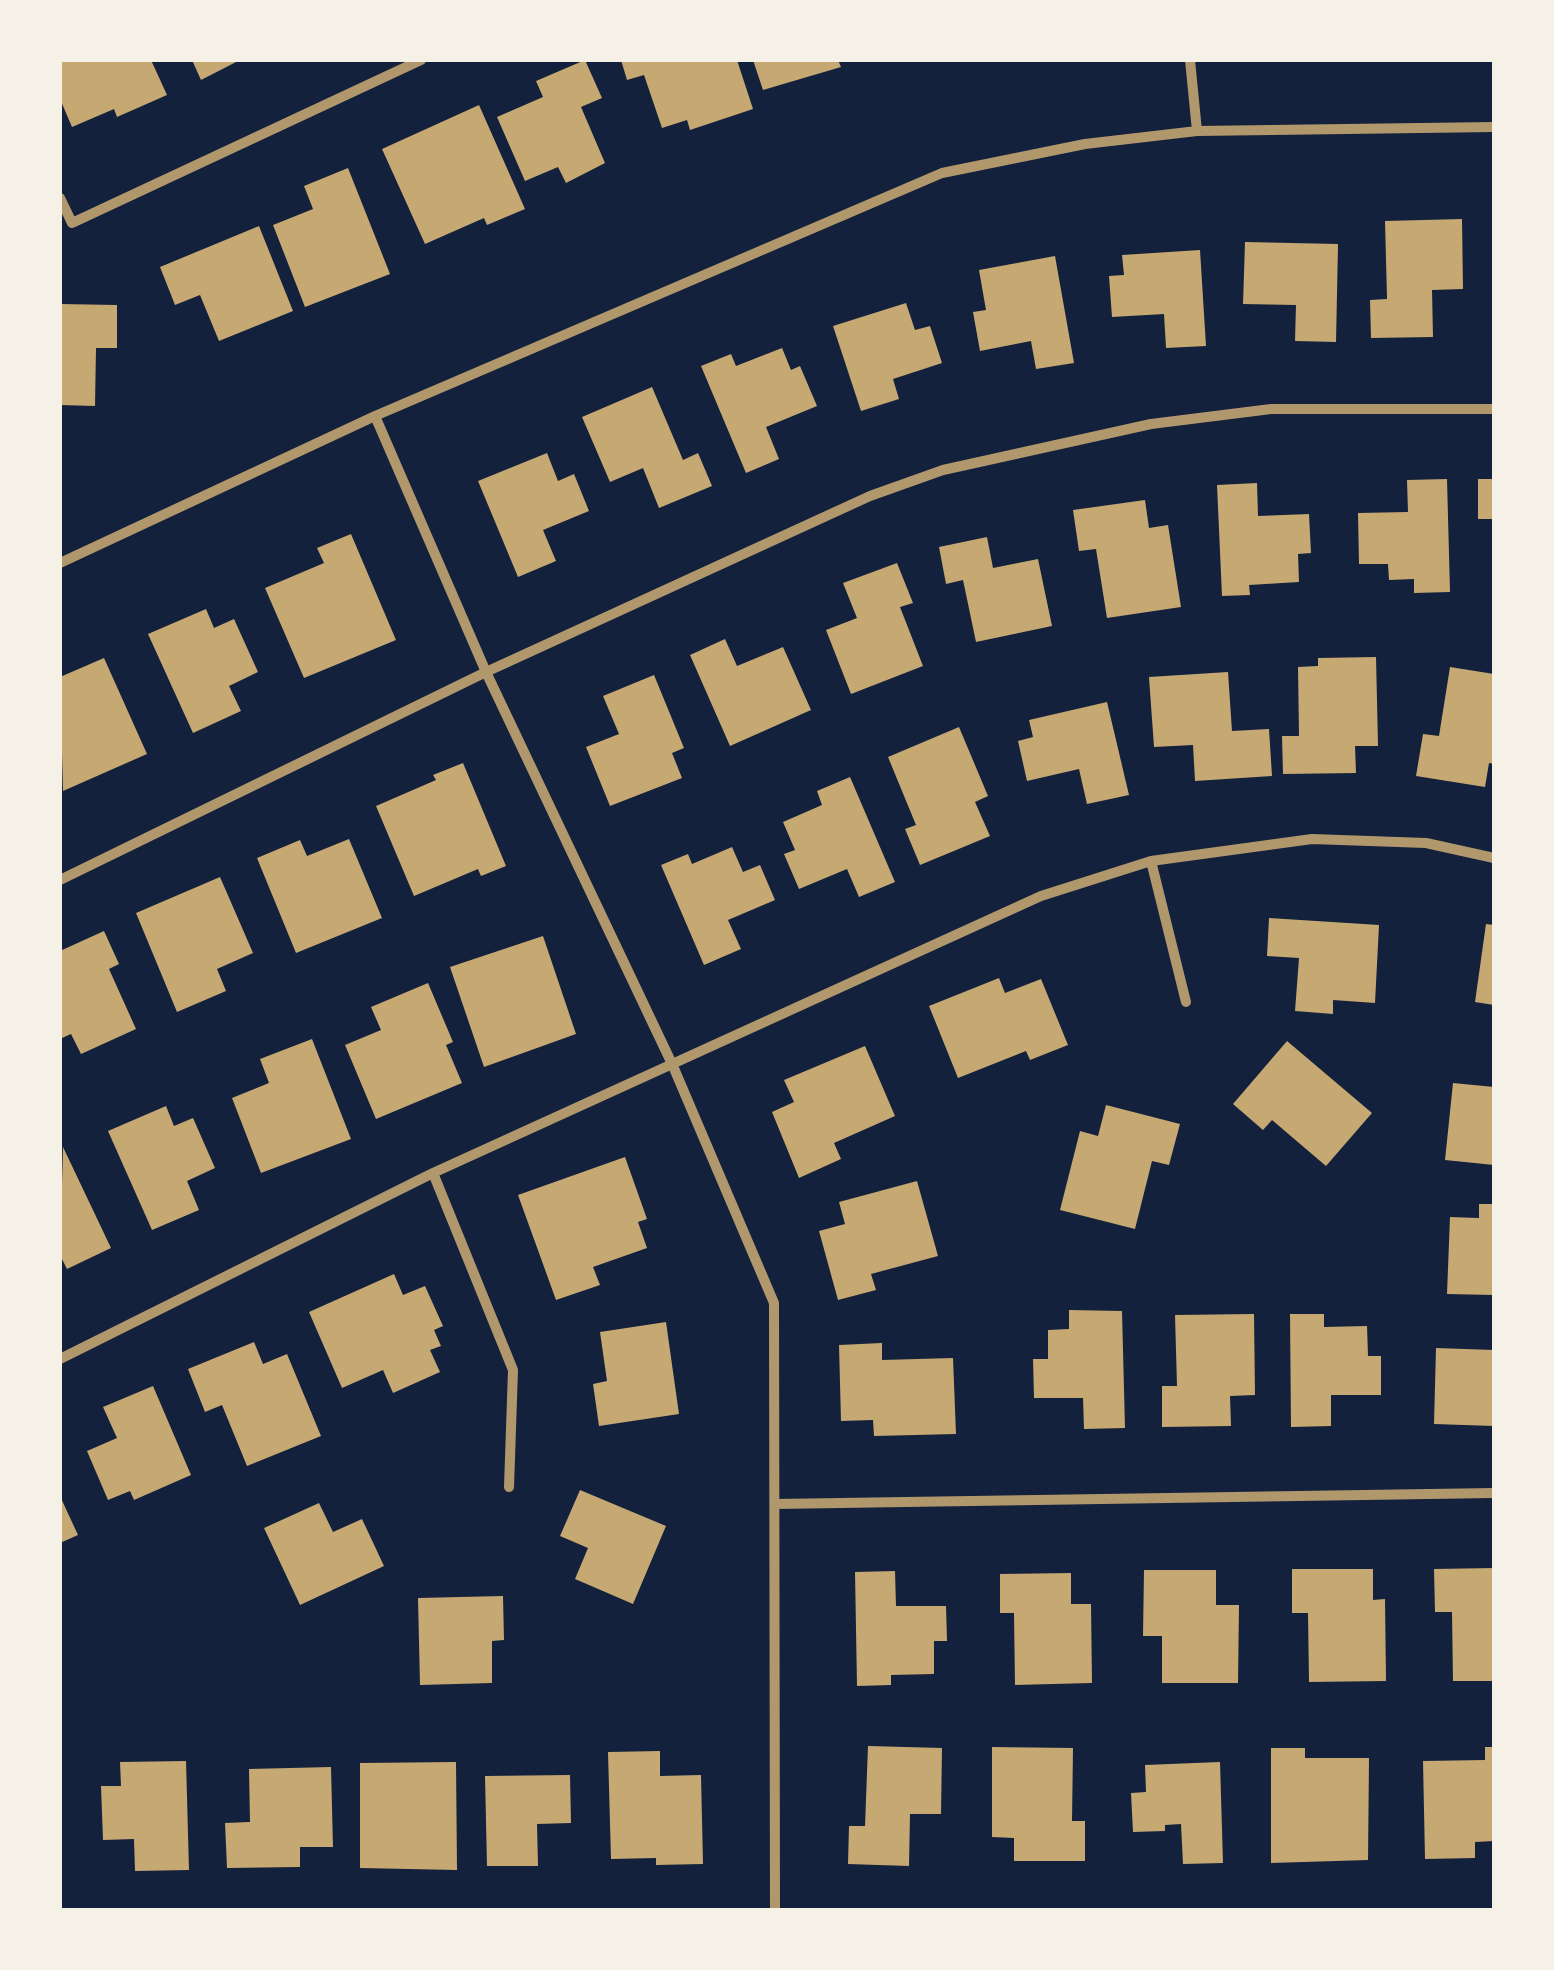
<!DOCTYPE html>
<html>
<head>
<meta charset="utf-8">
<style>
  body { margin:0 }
  #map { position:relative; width:1554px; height:1970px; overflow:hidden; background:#14213d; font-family:Bitter,serif }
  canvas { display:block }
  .frame { position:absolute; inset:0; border:62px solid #f6f1e7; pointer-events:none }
</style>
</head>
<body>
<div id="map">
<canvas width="1554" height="1970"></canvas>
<div class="frame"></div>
</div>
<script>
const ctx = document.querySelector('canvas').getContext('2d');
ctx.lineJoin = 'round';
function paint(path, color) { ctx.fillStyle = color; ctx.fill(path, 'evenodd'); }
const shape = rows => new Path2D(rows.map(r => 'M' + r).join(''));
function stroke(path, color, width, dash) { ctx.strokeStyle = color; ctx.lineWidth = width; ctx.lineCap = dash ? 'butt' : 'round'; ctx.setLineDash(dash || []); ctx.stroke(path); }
paint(shape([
  [60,60,151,60,167,95,117,117,114,109,72,127,60,99],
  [192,60,240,60,201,80],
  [585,60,602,98,581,107,605,163,566,183,558,167,525,181,497,117,543,97,536,81],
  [621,60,737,60,753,109,690,130,687,120,662,128,644,75,627,80],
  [753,60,838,60,841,67,763,90],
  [479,105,525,209,487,225,484,218,425,244,382,149],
  [348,168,390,274,305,307,273,225,313,209,304,186],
  [1462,219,1463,289,1432,290,1433,337,1371,338,1370,300,1387,299,1385,221],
  [259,226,293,311,219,341,200,295,175,305,160,267],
  [1245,242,1338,244,1336,342,1295,341,1296,305,1243,304],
  [1200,250,1206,346,1166,348,1164,314,1112,317,1109,276,1124,275,1122,255],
  [1055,256,1074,363,1036,369,1031,341,980,351,973,312,986,310,979,270],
  [906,303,915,330,930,326,942,363,893,379,899,399,861,411,833,326],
  [60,304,117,305,117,348,96,348,95,406,60,405],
  [782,348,791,370,800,366,817,406,766,427,779,459,746,473,701,366,731,354,736,366],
  [652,387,683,460,698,453,712,486,659,508,643,468,610,482,582,417],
  [547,453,558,481,574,474,589,511,543,530,556,561,518,577,478,481],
  [1447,479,1450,592,1414,593,1414,579,1389,580,1388,564,1359,564,1358,513,1408,512,1407,480],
  [1478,479,1494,479,1494,519,1478,519],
  [1257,483,1258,516,1309,514,1311,553,1298,554,1299,582,1249,585,1250,595,1222,596,1217,485],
  [1145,500,1149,528,1168,525,1181,607,1107,618,1096,549,1079,551,1073,510],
  [351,534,396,640,304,678,265,588,324,563,317,548],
  [987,537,993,568,1038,559,1052,626,976,642,963,580,946,584,939,547],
  [897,563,913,603,900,607,923,666,851,694,826,630,857,618,843,583],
  [206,609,214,628,234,619,258,672,229,686,241,711,193,733,148,634],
  [725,639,737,666,783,647,811,710,730,746,690,655],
  [1376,657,1378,746,1355,746,1356,773,1283,774,1282,736,1299,736,1298,667,1318,666,1318,658],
  [104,658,147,754,63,791,60,677],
  [1450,667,1494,674,1494,764,1489,763,1485,787,1416,776,1423,734,1439,736],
  [1228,672,1232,731,1269,729,1272,776,1195,781,1193,745,1154,747,1149,677],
  [654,675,684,748,672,753,682,778,610,806,586,747,619,734,603,696],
  [1107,702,1129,795,1087,804,1079,769,1027,781,1018,741,1033,737,1029,720],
  [959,727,988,796,975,802,990,836,920,865,905,829,916,825,888,757],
  [463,763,506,866,481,876,478,869,414,896,376,806,436,780,433,775],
  [850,777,895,882,859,897,847,869,799,889,784,854,795,850,783,822,822,805,817,791],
  [349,839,382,918,296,953,257,858,300,840,307,856],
  [732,847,743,872,760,865,775,900,728,920,741,949,704,965,661,865,688,854,692,864],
  [220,877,253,953,217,969,226,991,177,1012,136,913],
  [1269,918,1379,925,1375,1003,1333,1000,1333,1014,1295,1011,1299,958,1267,956],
  [1486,924,1494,925,1494,1005,1475,1002],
  [104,931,119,964,109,969,136,1029,81,1054,71,1034,60,1039,60,951],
  [543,936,576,1034,484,1067,450,967],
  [999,978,1005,993,1041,979,1068,1045,1030,1060,1026,1051,958,1078,929,1006],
  [428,983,453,1042,446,1045,462,1083,376,1119,345,1045,381,1030,371,1007],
  [312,1039,351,1139,261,1173,232,1098,269,1083,260,1059],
  [1287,1041,1372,1113,1326,1166,1272,1120,1263,1130,1233,1104],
  [865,1046,895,1116,834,1143,841,1159,799,1178,772,1112,794,1102,784,1080],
  [1453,1083,1494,1087,1494,1165,1445,1160],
  [1106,1105,1180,1124,1169,1165,1152,1161,1135,1229,1060,1210,1080,1131,1098,1136],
  [166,1106,174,1126,193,1118,215,1168,187,1181,199,1210,152,1230,108,1131],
  [63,1147,111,1248,67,1269,60,1255],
  [625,1157,647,1219,638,1222,647,1248,593,1267,600,1285,556,1300,518,1195],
  [917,1181,938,1256,871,1274,876,1290,838,1300,819,1231,845,1224,839,1202],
  [1479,1204,1494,1204,1494,1295,1447,1294,1450,1217,1479,1218],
  [394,1274,403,1295,425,1286,443,1326,434,1330,441,1346,430,1350,440,1372,393,1393,383,1370,342,1388,309,1312],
  [1069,1310,1122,1311,1125,1428,1084,1429,1083,1398,1034,1398,1033,1359,1048,1359,1048,1330,1069,1329],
  [1254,1314,1255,1395,1230,1396,1231,1426,1162,1427,1162,1386,1177,1386,1175,1315],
  [1290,1314,1324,1314,1324,1327,1367,1326,1368,1356,1381,1356,1381,1395,1331,1395,1331,1426,1291,1427],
  [666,1322,679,1414,599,1426,593,1384,607,1381,600,1332],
  [254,1342,263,1364,287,1354,321,1436,247,1466,222,1405,205,1412,188,1369],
  [882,1343,882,1360,953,1358,956,1434,874,1436,873,1420,841,1421,839,1345],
  [1436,1348,1494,1350,1494,1426,1434,1424],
  [153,1386,191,1475,134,1500,130,1491,108,1500,87,1451,117,1438,103,1407],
  [580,1490,666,1526,633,1604,575,1579,588,1548,560,1536],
  [60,1496,78,1535,60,1543],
  [319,1503,333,1532,362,1519,384,1566,300,1605,264,1528],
  [1494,1568,1494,1681,1453,1681,1452,1612,1435,1612,1434,1569],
  [1292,1569,1373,1569,1373,1600,1385,1599,1386,1681,1309,1682,1308,1613,1292,1613],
  [1144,1570,1216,1570,1216,1605,1239,1605,1238,1683,1162,1683,1162,1636,1143,1636],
  [895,1571,896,1606,946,1606,947,1641,934,1641,934,1674,891,1675,891,1685,857,1686,855,1572],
  [1071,1573,1071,1604,1091,1604,1092,1683,1015,1685,1014,1613,1000,1613,1000,1574],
  [503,1596,504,1640,492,1641,492,1683,420,1685,418,1598],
  [868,1746,942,1748,941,1814,910,1814,909,1866,848,1864,849,1826,865,1826],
  [992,1747,1073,1748,1072,1821,1085,1821,1085,1861,1014,1861,1014,1838,992,1837],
  [1485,1747,1494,1747,1494,1841,1475,1842,1475,1858,1425,1859,1423,1761,1485,1760],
  [1271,1748,1305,1748,1305,1758,1369,1758,1368,1860,1271,1863],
  [660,1751,660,1776,701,1775,703,1864,656,1865,656,1858,611,1859,608,1752],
  [186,1761,189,1870,135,1871,134,1839,103,1840,101,1786,121,1786,120,1762],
  [456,1762,457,1870,360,1868,360,1763],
  [1220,1762,1223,1863,1183,1864,1181,1824,1165,1825,1165,1831,1133,1832,1131,1793,1146,1792,1145,1765],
  [331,1767,333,1847,300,1847,300,1867,227,1868,225,1823,250,1822,249,1769],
  [570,1775,571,1823,537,1824,538,1866,487,1866,485,1776]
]), '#c6a872');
stroke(shape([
  [1190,60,1197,131],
  [60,198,72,223,421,60],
  [375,416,486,672,673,1066,774,1303,775,1910],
  [60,563,375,416,942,173,1085,144,1197,131,1494,127],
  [1151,861,1186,1002],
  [60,880,486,672,870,496,943,470,1151,424,1271,409,1494,409],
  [433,1173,513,1370,509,1487],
  [60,1359,433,1173,1041,896,1151,861,1312,839,1426,843,1494,858],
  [775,1504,1494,1493]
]), '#b1986c', 10);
</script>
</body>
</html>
